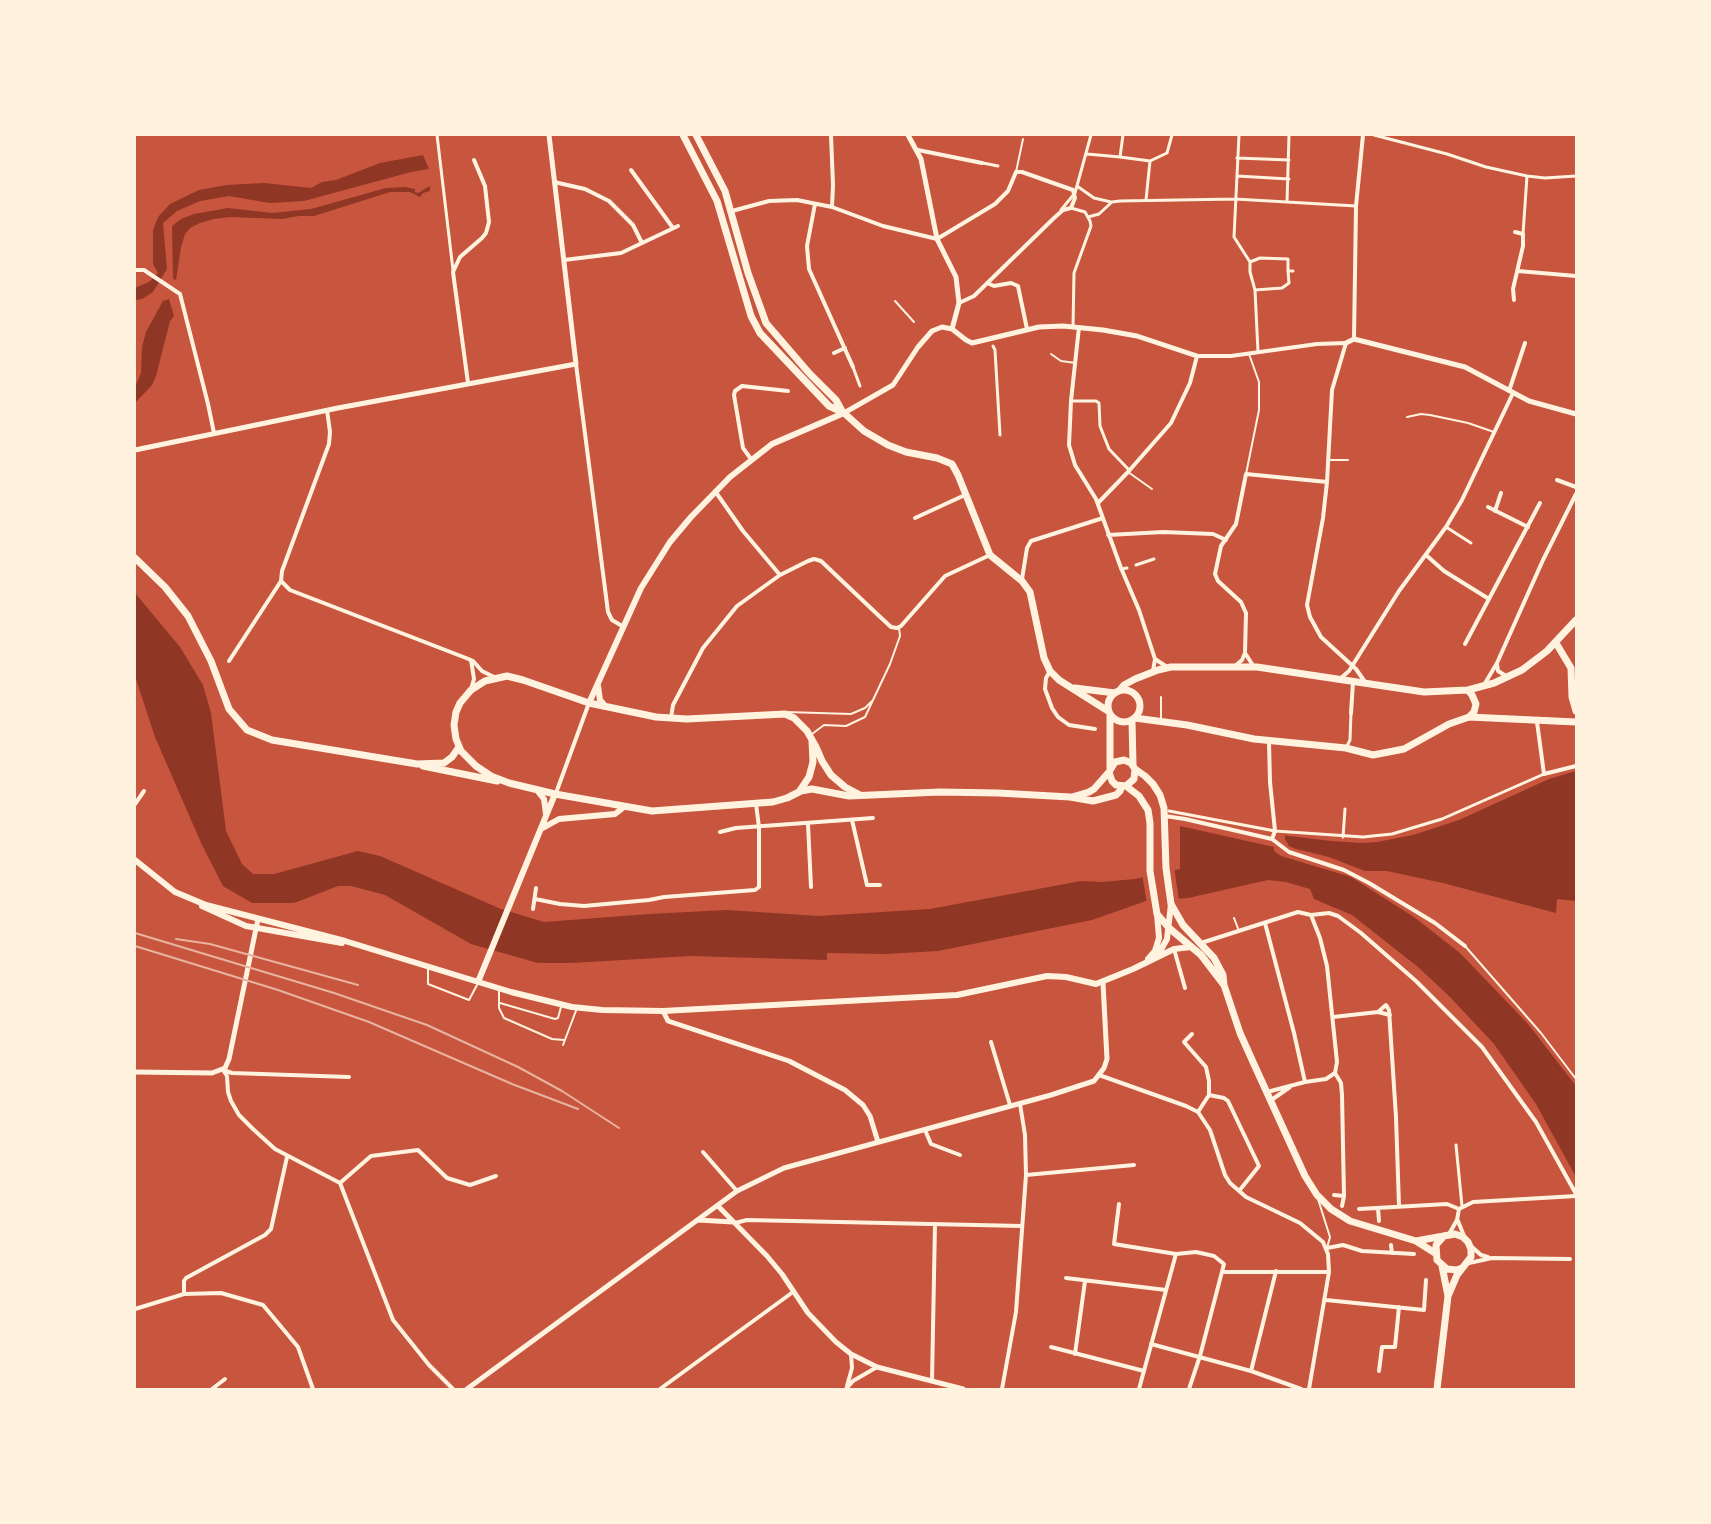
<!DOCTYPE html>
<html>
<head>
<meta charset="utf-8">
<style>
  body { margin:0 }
  #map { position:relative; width:1711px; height:1524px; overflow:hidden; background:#c8553d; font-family:"DM Sans",sans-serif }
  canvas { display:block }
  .frame { position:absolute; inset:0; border:136px solid #fff3e0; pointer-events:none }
</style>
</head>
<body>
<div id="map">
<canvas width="1711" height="1524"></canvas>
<div class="frame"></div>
</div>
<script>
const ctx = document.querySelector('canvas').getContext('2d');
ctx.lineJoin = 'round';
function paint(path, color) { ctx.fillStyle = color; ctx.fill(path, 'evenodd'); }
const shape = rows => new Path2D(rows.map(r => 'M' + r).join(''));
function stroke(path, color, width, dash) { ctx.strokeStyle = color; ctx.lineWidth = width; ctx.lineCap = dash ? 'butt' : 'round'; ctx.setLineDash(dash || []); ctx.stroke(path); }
paint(shape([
  [423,155,429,169,411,172,304,201,270,203,229,196,200,201,177,211,163,223,167,269,153,292,142,299,135,300,135,288,149,282,158,273,153,264,153,230,158,217,170,204,199,190,227,185,264,183,311,188,322,182,336,180,380,163],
  [430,186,430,191,423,193,420,197,410,192,390,192,314,216,299,216,282,219,230,217,214,219,200,223,190,228,185,234,181,247,176,280,173,279,172,226,181,219,194,214,228,208,272,213,311,209,386,188,405,187,415,189,415,192,418,193],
  [169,299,174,316,170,321,156,376,152,385,135,403,135,387,141,373,142,347,146,332,163,301],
  [135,593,180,647,203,685,211,713,226,831,242,864,253,874,274,874,358,851,380,856,501,909,544,922,649,914,727,910,819,916,930,909,1081,881,1102,882,1135,879,1180,869,1180,826,1274,847,1274,851,1281,856,1351,877,1414,917,1460,953,1528,1024,1576,1086,1576,1177,1536,1104,1494,1044,1450,997,1418,967,1352,915,1314,899,1310,889,1286,882,1268,880,1188,898,1146,901,1092,920,938,951,886,954,827,953,827,960,690,956,572,963,538,963,471,944,385,895,351,886,338,886,294,903,252,903,223,886,202,845,155,737,135,676],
  [1576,771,1576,901,1557,899,1556,913,1443,883,1387,871,1365,871,1329,857,1296,849,1289,846,1285,839,1285,835,1289,836,1331,841,1362,843,1377,842,1413,835,1459,820,1549,779]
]), '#8f3625');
paint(shape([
  [1174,867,1179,900,1147,903,1142,874]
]), '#c8553d');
stroke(shape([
  [1016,172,1023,139],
  [895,301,914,322],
  [1051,354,1061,361,1076,363],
  [1407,417,1421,414,1430,415,1468,423,1494,432],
  [1330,460,1348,460],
  [1128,472,1152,489],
  [1246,474,1259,410,1259,382,1249,354],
  [1161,697,1161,721],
  [786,712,851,714,865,708,872,701],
  [812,734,824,725,846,726,865,717,890,664,900,636,899,628],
  [1234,918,1239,931],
  [1465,946,1541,1033,1576,1079],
  [428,968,428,984,469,1000,477,985],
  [499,991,499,1008,504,1018,552,1039,564,1040],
  [500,1003,555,1019,558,1018,561,1007],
  [563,1045,577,1008],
  [1318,1199,1330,1237,1327,1248]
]), '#fff3e0', 2);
stroke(shape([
  [437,135,453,270],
  [1123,135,1120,157,1150,161,1146,200],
  [1239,135,1234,237,1250,262,1250,272,1255,290,1258,352],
  [1374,135,1447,154,1486,167,1527,176,1545,178,1576,176],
  [1087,154,1120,157],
  [1237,158,1289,160],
  [1150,161,1167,153,1172,135],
  [983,163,998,166],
  [1237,176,1289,179],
  [1077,186,1094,198,1111,202],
  [1287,202,1289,135],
  [1071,208,1085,212,1090,221,1091,226,1074,273,1073,327],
  [1061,210,1075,193,1091,135],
  [1088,217,1099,214,1112,202,1120,201,1235,199,1356,206],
  [1523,234,1527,176],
  [1250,262,1260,258,1288,259,1288,271],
  [1255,290,1282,288,1289,283,1288,271,1293,271],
  [993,346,995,350,1000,435],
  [853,367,860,386],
  [1071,401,1096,401,1099,403,1100,426,1109,449,1129,470],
  [1446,527,1471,543],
  [1136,565,1154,559],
  [1121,569,1127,568],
  [1347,746,1350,740,1351,713],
  [1169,811,1275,831,1363,837,1392,834,1442,819,1544,774],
  [1343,837,1345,809],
  [1456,1145,1462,1206]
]), '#fff3e0', 3);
stroke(shape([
  [831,135,833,185,832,207],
  [918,150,982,163],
  [631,170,673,228],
  [554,182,585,189,609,201,633,225,642,243],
  [815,204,807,246,809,269,853,367],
  [732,211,769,201,797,200,832,207,883,226,937,239,995,204,1008,191,1016,172,1022,172,1073,190,1075,198,1071,208,1063,210,1054,218,974,296,959,303],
  [564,260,621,253,678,226],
  [135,270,144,270,180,294,208,404,214,433],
  [1518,271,1576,276],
  [987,283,994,286,1011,283,1018,286,1027,329],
  [1514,300,1513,289,1523,246,1523,234,1515,232],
  [1079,327,1071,401,1069,445,1075,465,1096,499,1121,568,1139,610,1155,659,1153,671],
  [1354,339,1356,206,1363,135],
  [834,353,845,348],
  [576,364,608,612,612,620,622,626],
  [468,383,453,272,460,257,482,238,486,233,489,222,485,186,474,160],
  [1509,391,1525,343],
  [751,459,743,448,734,395,735,391,742,386,788,391],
  [1557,480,1576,487],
  [715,491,743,531,780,575],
  [1098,503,1128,472,1171,423,1190,383,1197,356,1231,356,1317,344,1346,343,1332,390,1327,482,1323,518,1307,605,1310,617,1321,637,1356,669,1365,682],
  [1488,507,1528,527],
  [1495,511,1501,493],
  [915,518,965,495],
  [1108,535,1163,532,1213,534,1226,540],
  [1426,555,1444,571,1489,599],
  [1022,579,1027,548,1031,541,1103,518],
  [281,581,290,590,466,658,473,661,482,671,494,677],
  [1465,644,1540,503],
  [1245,653,1254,667],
  [1155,659,1167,667],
  [471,660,474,679,471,689],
  [229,661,281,581,282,571,329,444,330,432,327,410],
  [1497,664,1498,671,1506,676],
  [1234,667,1242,660,1245,653,1246,613,1241,602,1218,581,1215,574,1221,546,1236,524,1246,474,1327,482],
  [1050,671,1046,678,1045,689,1052,708,1058,717,1069,725,1095,729],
  [1341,678,1349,671,1399,591,1446,527,1462,500,1513,393],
  [1484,685,1497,663,1543,560,1576,494],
  [1351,713,1353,682],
  [671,718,673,705,703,648,737,606,780,575,808,561,814,559,821,561,877,614,891,627,897,628,901,626,945,576,990,555],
  [1537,722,1544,774,1576,766],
  [1269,742,1270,782,1275,831,1272,839],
  [556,793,589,703],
  [135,804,144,791],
  [1165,816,1185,819,1272,839,1289,852,1344,870,1369,883,1435,923,1465,946],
  [852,820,867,885,880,885],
  [808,824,811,887],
  [720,832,736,828,873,818],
  [535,899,560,904,584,906,649,900,664,897,755,890,759,887,759,827,756,804],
  [533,909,536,888],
  [1311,915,1320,938,1327,966,1337,1062,1335,1073,1341,1083,1342,1095,1344,1196,1342,1206],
  [1265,923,1294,1033,1305,1082],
  [1201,943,1298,912,1311,915,1329,913,1338,916,1361,933,1416,981,1482,1047,1536,1122,1576,1194],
  [1174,949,1185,988],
  [1378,1012,1390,1015],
  [1333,1017,1378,1012,1386,1005,1389,1010,1396,1117,1399,1206],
  [1192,1034,1184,1042,1206,1067,1209,1081,1209,1095,1224,1098,1228,1101,1259,1166,1239,1191],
  [991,1042,1010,1105],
  [223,1070,227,1076,228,1092,231,1101,239,1115,253,1129,275,1149,340,1183,393,1320,429,1365,453,1389],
  [223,1070,232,1073,349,1077],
  [1099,1075,1186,1106,1198,1112,1210,1130,1225,1175,1230,1183,1246,1197,1300,1223,1323,1242,1328,1254,1329,1272,1309,1389],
  [1267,1092,1305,1082,1326,1079,1335,1073],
  [1270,1101,1290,1087],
  [1198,1112,1209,1095],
  [925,1130,931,1144,960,1155],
  [703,1152,737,1191],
  [1026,1175,1134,1165],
  [340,1183,371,1156,418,1150,447,1178,470,1185,496,1176],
  [1334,1195,1344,1196],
  [1119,1204,1114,1244,1176,1254,1196,1252,1214,1256,1224,1264,1200,1356,1189,1389],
  [1378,1208,1379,1221],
  [1359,1209,1447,1204,1459,1209,1473,1202,1576,1196],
  [1458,1221,1464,1236],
  [735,1223,747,1220,1022,1226],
  [1449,1234,1457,1220,1459,1209],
  [1391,1245,1392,1253],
  [1472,1247,1481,1255,1488,1257],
  [1327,1248,1343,1245,1362,1251,1414,1254],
  [1469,1263,1492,1258,1570,1259],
  [1223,1272,1329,1272],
  [1066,1278,1166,1290],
  [184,1294,184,1281,186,1278,265,1235,271,1229,287,1157],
  [1326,1300,1424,1310,1426,1280],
  [135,1309,184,1294,221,1293,263,1305,298,1347,313,1389],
  [1151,1344,1251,1371,1301,1389],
  [1051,1347,1144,1371],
  [1075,1354,1085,1281],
  [1251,1371,1276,1271],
  [1379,1371,1382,1347,1395,1347,1399,1307],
  [932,1381,935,1224],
  [847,1386,852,1368,851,1354],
  [212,1389,225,1379],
  [660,1389,793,1292],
  [846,1389,853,1381,877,1367],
  [1002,1389,1016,1312,1026,1175,1025,1135,1020,1104],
  [1139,1389,1176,1254]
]), '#fff3e0', 4);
stroke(shape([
  [908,135,921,159,937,239,956,277,959,303,952,329],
  [1346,343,1354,339,1465,367,1529,401,1576,414],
  [844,413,893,385,918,347,932,331,942,327,952,329,966,340,972,343,1039,327,1063,326,1103,330,1137,336,1197,356],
  [135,450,338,408,576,364,549,135],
  [663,1011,668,1021,789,1061,845,1090,863,1105,870,1116,878,1142],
  [135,1072,212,1073,225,1068,229,1059,258,919],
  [718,1206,767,1256,782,1274,808,1313,836,1342,851,1354,877,1367,963,1389],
  [698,1220,733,1222],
  [467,1389,737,1191,784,1168,1051,1095,1094,1081,1104,1068,1107,1059,1103,983]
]), '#fff3e0', 5);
stroke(shape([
  [598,686,600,700,605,706],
  [589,703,641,588,670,542,691,517,730,477,772,444,844,413],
  [536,789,544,799,546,814],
  [541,829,559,819,615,814,624,807],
  [135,860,175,892,206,905,345,941,511,992,572,1007,602,1010,663,1011,957,995,1047,976,1066,977,1096,984,1133,969,1174,949,1191,947],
  [202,906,246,926,342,943],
  [1158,955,1167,939,1171,904],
  [1148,959,1155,951,1159,938,1157,914],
  [478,982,555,794]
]), '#fff3e0', 6);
stroke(shape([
  [683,135,717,201,751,316,760,333,829,406,844,413,864,431,888,445,906,452,937,458,952,464,958,475,990,555,1022,581,1030,592,1044,658,1050,671,1059,680,1108,711],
  [696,135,725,191,748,273,766,323,809,373,836,400,842,411],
  [135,558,165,587,188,616,211,661,229,709,247,730,272,740,417,764,444,763,452,757,459,747],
  [1556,643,1571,668,1572,697,1576,711],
  [1075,688,1115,693],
  '1108 706a16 16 0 1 1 32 0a16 16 0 1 1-32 0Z',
  [1468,690,1472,695,1476,704,1474,712,1469,717],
  [1119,691,1124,685,1135,679,1158,670,1171,667,1257,667,1424,692,1468,690,1494,683,1522,670,1547,651,1576,620],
  [1110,715,1110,768],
  [1135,718,1187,725,1254,739,1346,748,1373,755,1404,749,1449,724,1469,717,1576,722],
  [1132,721,1133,765],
  [812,741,813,762,809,777,799,792,787,798,773,802,652,811,555,794,509,783,491,776,476,766,461,751,456,739,454,725,456,712,460,703,471,690,485,681,507,676,523,680,589,703,656,717,687,719,785,714,794,718,807,731,816,747,822,761,831,775,845,787,860,795],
  [423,766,497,781],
  [1126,786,1134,779,1135,769],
  [801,791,812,789,849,796,940,792,998,793,1070,797,1093,801,1116,795,1120,791,1122,786],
  [1072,797,1089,792,1094,789,1109,772],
  [1224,985,1223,975,1214,958,1183,925,1171,904,1166,868,1164,808,1160,795,1153,784,1145,776,1135,769,1131,763,1124,760,1115,762,1109,772,1112,781,1116,785,1126,786,1139,796,1148,810,1150,823,1150,871,1157,914,1169,928,1201,955,1224,985,1240,1033,1253,1062,1305,1176,1317,1195,1331,1209,1350,1221,1416,1241,1435,1253],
  [1444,1236,1436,1245,1437,1260,1447,1269,1457,1270,1462,1268],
  [1416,1241,1455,1234,1463,1237,1468,1242,1471,1249,1471,1257,1457,1275,1448,1296],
  [1437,1389,1448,1296,1442,1266]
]), '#fff3e0', 7);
stroke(shape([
  [135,933,334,993,427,1025,518,1067,562,1091,619,1128],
  [176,939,210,944,358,985],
  [135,946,278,990,369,1022,512,1084,578,1109]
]), '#e9b49f', 2);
</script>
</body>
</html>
